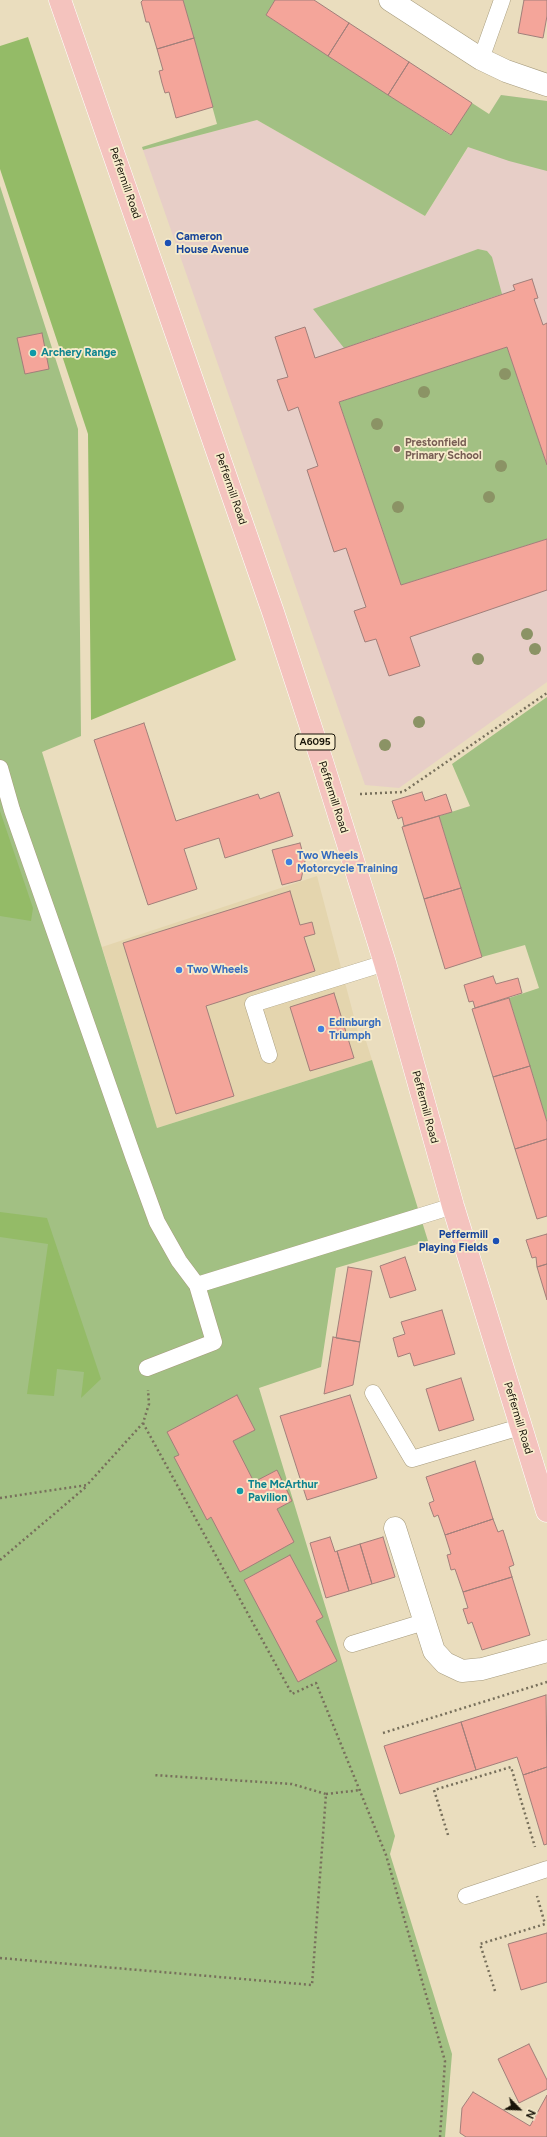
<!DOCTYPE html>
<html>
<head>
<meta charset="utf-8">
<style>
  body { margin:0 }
  #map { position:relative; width:547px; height:2137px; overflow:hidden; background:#eaddbe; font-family:Figtree,sans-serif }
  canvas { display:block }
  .north { position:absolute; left:499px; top:2089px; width:40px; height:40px; -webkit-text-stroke:3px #f7ebcb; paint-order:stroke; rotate:114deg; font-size:11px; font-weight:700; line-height:16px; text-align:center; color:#171308 }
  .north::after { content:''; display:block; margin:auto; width:14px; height:18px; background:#171308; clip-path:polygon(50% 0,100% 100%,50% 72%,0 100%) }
</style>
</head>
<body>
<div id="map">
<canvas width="547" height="2137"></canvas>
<div class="north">N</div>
</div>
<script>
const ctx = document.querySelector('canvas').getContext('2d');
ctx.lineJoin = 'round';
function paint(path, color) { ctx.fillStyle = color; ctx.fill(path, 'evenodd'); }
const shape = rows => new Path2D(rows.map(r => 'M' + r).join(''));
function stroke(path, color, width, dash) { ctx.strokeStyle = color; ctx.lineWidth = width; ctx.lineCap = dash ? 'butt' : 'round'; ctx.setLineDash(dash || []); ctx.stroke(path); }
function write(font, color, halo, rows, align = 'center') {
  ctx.font = font + ' Figtree,sans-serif'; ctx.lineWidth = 3.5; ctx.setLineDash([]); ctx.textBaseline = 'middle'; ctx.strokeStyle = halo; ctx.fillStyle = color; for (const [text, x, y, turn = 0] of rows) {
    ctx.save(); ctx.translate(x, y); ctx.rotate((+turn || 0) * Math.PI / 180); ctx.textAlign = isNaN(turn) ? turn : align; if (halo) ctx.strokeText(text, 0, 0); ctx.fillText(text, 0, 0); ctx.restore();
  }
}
paint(shape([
  [317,876,358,1032,366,1041,372,1060,157,1128,102,947]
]), '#e4d5ae');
paint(shape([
  [501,95,547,101,547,682,399,788,365,785,143,150,257,120,425,216]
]), '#e7cec7');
paint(shape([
  [183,0,275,0,266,15,450,135,472,103,489,114,501,95,547,101,547,171,509,161,468,147,425,216,257,120,143,150,142,147,217,124],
  [0,186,78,429,81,736,42,752,157,1128,372,1060,428,1241,336,1268,321,1367,259,1388,395,1836,390,1854,452,2054,445,2137,0,2137],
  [478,249,487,251,492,257,502,294,344,348,313,309],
  [507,347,547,465,547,539,401,585,339,402],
  [547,697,547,1122,509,998,539,988,525,945,482,957,439,816,470,806,452,764]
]), '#a2c083');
paint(shape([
  [28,37,236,660,91,720,88,434,0,169,0,46],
  [0,811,33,908,31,921,0,916],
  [0,1212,47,1218,101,1379,81,1398,84,1372,57,1369,54,1396,27,1394,48,1244,0,1237]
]), '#94bb67');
const building = shape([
  [143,0,183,0,194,38,157,49,149,22,146,22,141,2,143,0],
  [275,0,314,0,349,23,328,56,266,15,275,0],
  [524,0,547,0,547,16,543,38,518,33,524,0],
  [349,23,409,62,388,95,328,56,349,23],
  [194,38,213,107,176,118,169,92,165,93,162,83,159,71,163,70,157,49,194,38],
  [409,62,472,103,451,135,388,95,409,62],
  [532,279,538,298,534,299,543,325,547,323,547,465,507,347,339,402,401,585,547,539,547,590,410,637,420,666,389,676,376,639,365,642,354,611,366,607,346,548,334,552,307,470,318,466,298,407,288,411,277,380,288,377,275,337,305,327,315,358,515,290,513,285,532,279],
  [42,333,49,369,25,374,17,338,42,333],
  [144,723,176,821,258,794,260,799,279,792,293,836,225,858,219,838,184,849,197,889,148,905,94,740,144,723],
  [422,792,425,801,446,794,452,812,404,826,402,817,398,819,392,801,422,792],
  [439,816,461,888,424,899,402,827,439,816],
  [300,843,305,861,301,880,282,885,272,850,300,843],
  [461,888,482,957,445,969,424,899,461,888],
  [290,891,300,925,312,922,315,934,304,937,315,971,206,1006,234,1096,176,1114,123,943,290,891],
  [493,976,496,984,518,978,522,993,475,1008,473,1001,469,1002,464,985,493,976],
  [334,993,354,1058,310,1071,290,1007,334,993],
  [509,998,530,1066,493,1077,472,1009,509,998],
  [530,1066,547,1122,547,1139,515,1149,493,1077,530,1066],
  [547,1139,547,1216,537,1219,515,1149,547,1139],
  [547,1234,547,1264,537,1267,536,1257,532,1258,526,1240,547,1234],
  [405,1257,416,1290,390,1298,380,1266,405,1257],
  [547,1264,547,1300,537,1267,547,1264],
  [348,1267,372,1271,360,1342,336,1338,348,1267],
  [442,1310,455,1354,414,1366,410,1353,398,1357,393,1338,405,1334,401,1322,442,1310],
  [333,1337,360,1342,353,1385,324,1394,333,1337],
  [461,1378,474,1420,439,1431,426,1389,461,1378],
  [237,1395,255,1430,233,1441,254,1482,277,1470,292,1501,277,1509,294,1542,240,1572,211,1517,207,1520,174,1457,179,1455,167,1432,237,1395],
  [350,1395,377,1478,307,1500,280,1416,350,1395],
  [475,1461,493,1519,445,1535,438,1515,434,1517,431,1509,429,1503,434,1501,426,1477,475,1461],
  [493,1519,498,1532,503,1530,514,1565,509,1567,512,1577,463,1592,455,1569,451,1570,447,1555,451,1554,445,1535,493,1519],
  [330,1537,335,1552,337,1551,349,1591,326,1598,310,1543,330,1537],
  [383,1537,395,1577,372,1584,360,1544,383,1537],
  [360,1544,372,1584,349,1591,337,1551,360,1544],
  [290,1555,323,1617,316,1621,337,1661,298,1682,244,1580,290,1555],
  [512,1577,530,1635,482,1650,472,1622,468,1624,463,1609,468,1608,463,1592,512,1577],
  [546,1695,547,1767,523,1775,517,1757,476,1770,461,1722,546,1695],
  [461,1722,476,1770,400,1794,384,1746,461,1722],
  [547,1767,547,1844,544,1845,523,1775,547,1767],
  [547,1933,547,1982,521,1990,508,1944,547,1933],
  [529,2044,547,2080,547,2089,519,2103,498,2059,529,2044],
  [473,2092,530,2126,547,2095,547,2137,466,2137,460,2133,462,2108,473,2092]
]);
paint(building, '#f4a59a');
stroke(building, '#a17f7a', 1);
const service = shape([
  [481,59,502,0],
  [0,768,12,810,133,1156,157,1222,179,1261,197,1285,453,1206],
  [269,1055,253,1004,385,963],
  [147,1368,214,1342,197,1285],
  [373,1393,412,1459,520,1427],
  [352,1644,424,1622],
  [466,1896,547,1869]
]);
const minor = shape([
  [390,0,481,59,506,71,547,85],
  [395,1528,434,1651,445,1663,462,1671,482,1669,547,1651]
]);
const primary = shape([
  [60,0,273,612,322,761,385,963,453,1206,547,1511]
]);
stroke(service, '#a69b7d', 17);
stroke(minor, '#a69b7d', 23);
stroke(primary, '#fff', 23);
stroke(shape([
  [360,794,403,792,547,693],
  [143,1423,292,1694,316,1683,386,1855,445,2061,440,2137],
  [0,1498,87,1485,143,1423,149,1404,148,1390],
  [0,1560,87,1486],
  [383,1733,547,1682],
  [326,1794,361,1790],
  [448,1835,434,1790,511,1767,535,1847],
  [0,1958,312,1985,326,1794,292,1784,153,1775],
  [495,1991,480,1944,545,1924,537,1896]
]), '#776f5b', 2.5, [2, 3]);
stroke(service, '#fff', 16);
stroke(minor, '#fff', 22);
stroke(primary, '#f4c3be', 22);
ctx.fillStyle = '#8b9365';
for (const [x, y] of [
  [505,374],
  [424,392],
  [377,424],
  [501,466],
  [489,497],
  [398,507],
  [527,634],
  [535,649],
  [478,659],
  [419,722],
  [385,745]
]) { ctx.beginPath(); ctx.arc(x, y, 6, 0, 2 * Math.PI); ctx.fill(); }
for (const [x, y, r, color] of [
  [168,243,4,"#1a4fb4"],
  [33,353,4,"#0f9aa8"],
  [397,449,4,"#8d6e63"],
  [289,862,4,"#3f7fe0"],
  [179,970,4,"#3f7fe0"],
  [321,1029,4,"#3f7fe0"],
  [496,1241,4,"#1a4fb4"],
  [240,1491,4,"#0f9aa8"]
]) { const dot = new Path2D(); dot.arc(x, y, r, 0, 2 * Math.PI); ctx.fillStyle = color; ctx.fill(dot); stroke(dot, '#f7ebcb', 1.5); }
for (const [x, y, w] of [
  [315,742,40]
]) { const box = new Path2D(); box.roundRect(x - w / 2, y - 8, w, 16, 3); ctx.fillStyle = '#f7ebcb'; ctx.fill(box); stroke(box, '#171308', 1); }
write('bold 10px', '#171308', null, [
  ["A6095",315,742]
]);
write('11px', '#171308', '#f7ebcb', [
  ["Peffermill Road",125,183,71],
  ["Peffermill Road",231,489,71],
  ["Peffermill Road",333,797,72],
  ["Peffermill Road",425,1107,75],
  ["Peffermill Road",518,1418,73]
]);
write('bold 11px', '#164399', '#f7ebcb', [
  ["Cameron",176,237],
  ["House Avenue",176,250],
  ["Peffermill",488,1235,"right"],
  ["Playing Fields",488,1248,"right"]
], 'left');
write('bold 11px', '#0d838f', '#f7ebcb', [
  ["Archery Range",41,353],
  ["The McArthur",248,1485],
  ["Pavilion",248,1498]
], 'left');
write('bold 11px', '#785e54', '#f7ebcb', [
  ["Prestonfield",405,443],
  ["Primary School",405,456]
], 'left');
write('bold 11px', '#366cbe', '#f7ebcb', [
  ["Two Wheels",297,856],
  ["Motorcycle Training",297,869],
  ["Two Wheels",187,970],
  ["Edinburgh",329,1023],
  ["Triumph",329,1036]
], 'left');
</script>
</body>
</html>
